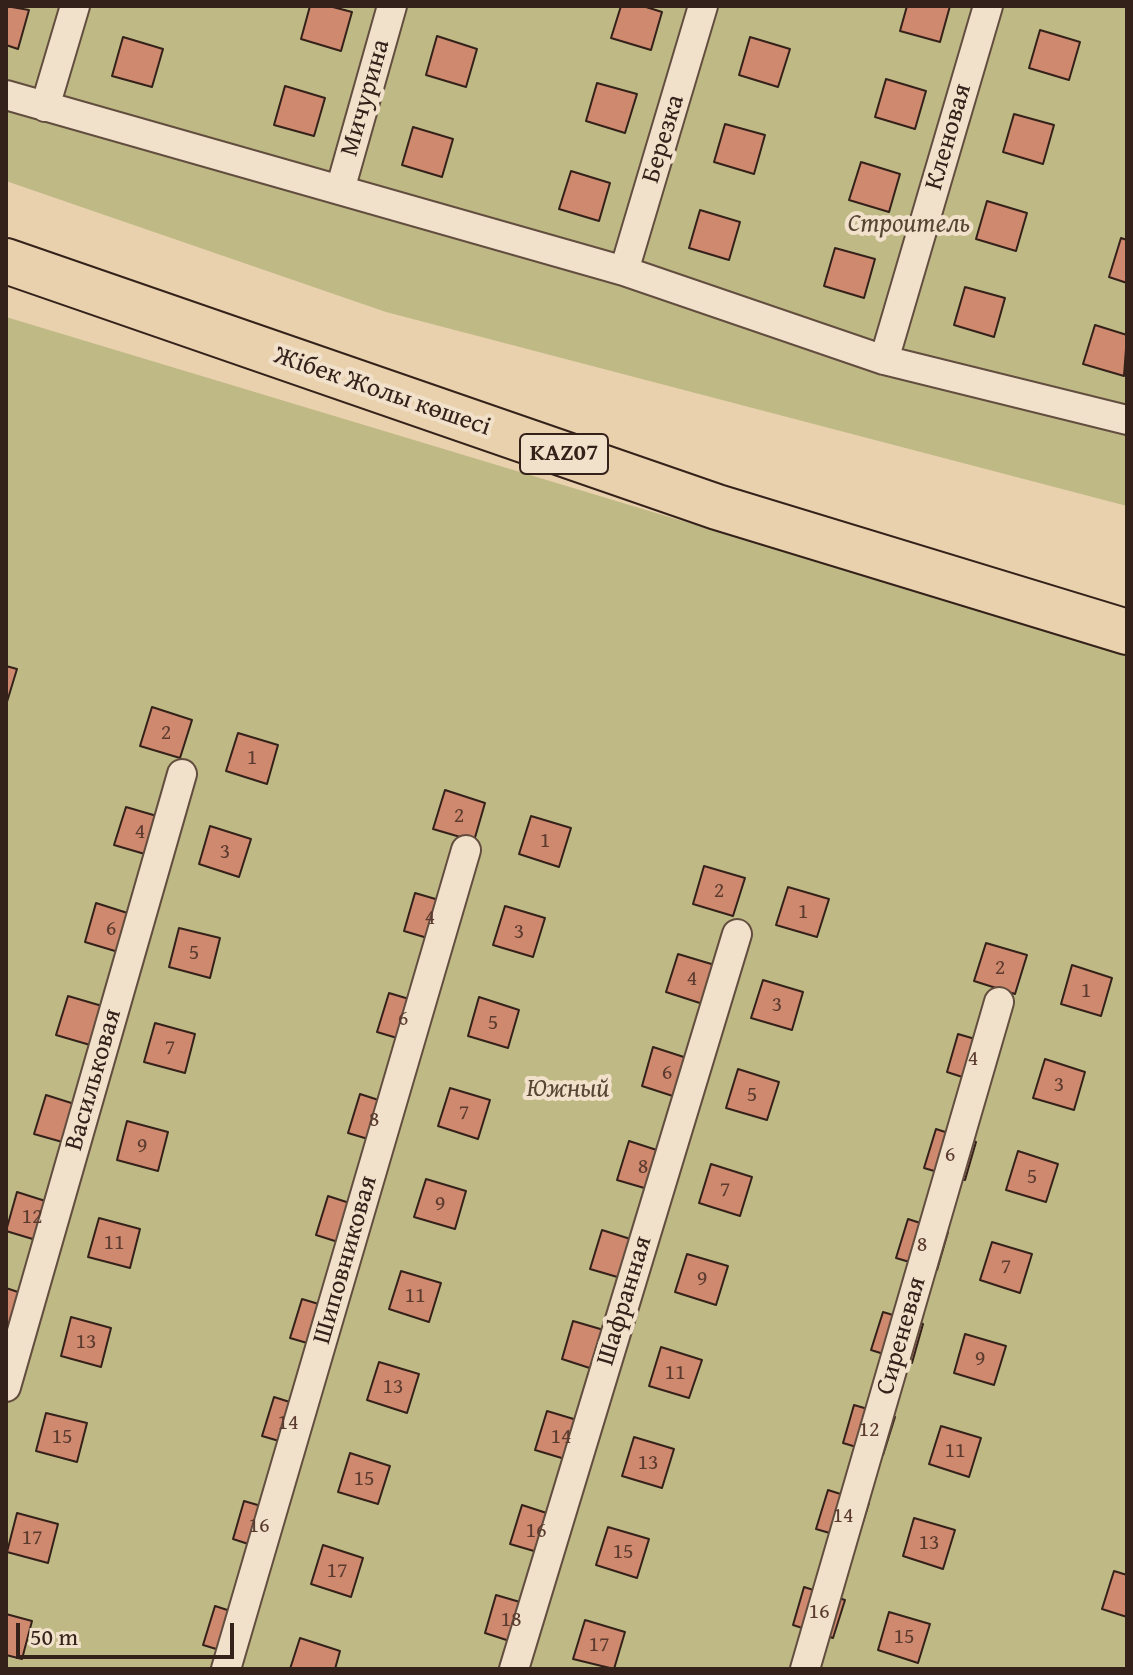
<!DOCTYPE html>
<html>
<head>
<meta charset="utf-8">
<style>
  body { margin:0 }
  #map { position:relative; width:1133px; height:1675px; overflow:hidden; background:#ead1ae; font-family:"Gentium Book Plus",serif }
  canvas { display:block }
  .frame { position:absolute; inset:0; border:8px solid #34211a; pointer-events:none }
  .scale { position:absolute; left:16px; top:1623px; width:218px; height:36px; box-sizing:border-box; border:4px solid #34211a; border-top:0; padding-left:10px; font-size:24px; line-height:28px; white-space:nowrap; color:#34211a; -webkit-text-stroke:6px #f1e1ca; paint-order:stroke }
</style>
</head>
<body>
<div id="map">
<canvas width="1133" height="1675"></canvas>
<div class="frame"></div>
<div class="scale">50 m</div>
</div>
<script>
const ctx = document.querySelector('canvas').getContext('2d');
ctx.lineJoin = 'round';
function paint(path, color) { ctx.fillStyle = color; ctx.fill(path, 'evenodd'); }
const shape = rows => new Path2D(rows.map(r => 'M' + r).join(''));
function stroke(path, color, width, dash) { ctx.strokeStyle = color; ctx.lineWidth = width; ctx.lineCap = dash ? 'butt' : 'round'; ctx.setLineDash(dash || []); ctx.stroke(path); }
function write(font, color, halo, rows, align = 'center') {
  ctx.font = font + ' "Gentium Book Plus",serif'; ctx.lineWidth = 8; ctx.setLineDash([]); ctx.textBaseline = 'middle'; ctx.strokeStyle = halo; ctx.fillStyle = color; for (const [text, x, y, turn = 0] of rows) {
    ctx.save(); ctx.translate(x, y); ctx.rotate((+turn || 0) * Math.PI / 180); ctx.textAlign = isNaN(turn) ? turn : align; if (halo) ctx.strokeText(text, 0, 0); ctx.fillText(text, 0, 0); ctx.restore();
  }
}
paint(shape([
  [6,6,1127,6,1127,506,386,312,6,181],
  [6,317,1127,655,1127,1669,6,1669]
]), '#beb985');
const building = shape([
  [6,6,29,10,18,49,6,45,6,6],
  [310,6,329,6,352,12,341,51,301,39,310,6],
  [621,6,643,6,662,12,651,50,611,38,621,6],
  [907,6,950,6,940,42,900,31,907,6],
  [1040,30,1080,42,1069,80,1029,68,1040,30],
  [437,36,477,49,466,87,426,75,437,36],
  [123,37,163,49,152,87,112,76,123,37],
  [750,37,790,49,778,87,739,75,750,37],
  [886,79,926,91,915,129,875,117,886,79],
  [597,83,637,94,625,133,586,121,597,83],
  [285,86,325,98,314,136,274,125,285,86],
  [1014,114,1054,125,1043,164,1003,152,1014,114],
  [725,124,765,135,754,174,714,162,725,124],
  [413,127,453,139,442,177,402,165,413,127],
  [861,162,900,174,889,212,849,200,861,162],
  [571,171,610,183,599,221,559,209,571,171],
  [987,201,1027,213,1016,251,976,239,987,201],
  [700,210,740,222,729,260,689,248,700,210],
  [1121,238,1127,240,1127,283,1109,277,1121,238],
  [835,248,875,259,864,298,824,286,835,248],
  [965,287,1005,298,994,337,954,325,965,287],
  [1095,325,1127,335,1124,376,1083,364,1095,325],
  [6,666,17,669,6,705,6,666],
  [152,707,192,720,180,758,140,746,152,707],
  [238,733,278,745,267,784,226,771,238,733],
  [445,790,485,803,474,841,433,829,445,790],
  [126,807,167,819,155,857,114,845,126,807],
  [531,816,571,828,559,867,519,854,531,816],
  [210,826,251,839,239,877,199,864,210,826],
  [704,866,745,878,733,916,693,904,704,866],
  [788,887,829,899,817,937,776,925,788,887],
  [415,893,456,905,444,943,404,931,415,893],
  [96,903,137,916,125,954,85,942,96,903],
  [505,906,545,918,533,957,493,945,505,906],
  [179,928,220,938,210,978,169,967,179,928],
  [986,943,1027,955,1015,994,974,981,986,943],
  [678,954,718,966,706,1005,666,992,678,954],
  [1072,965,1112,978,1101,1016,1061,1004,1072,965],
  [763,980,803,992,792,1030,751,1018,763,980],
  [389,993,429,1005,417,1044,377,1032,389,993],
  [68,996,109,1008,97,1047,56,1035,68,996],
  [479,997,519,1010,508,1048,468,1036,479,997],
  [155,1023,195,1034,185,1073,144,1062,155,1023],
  [958,1034,999,1046,987,1085,947,1072,958,1034],
  [653,1047,693,1060,682,1099,642,1086,653,1047],
  [1045,1059,1085,1072,1074,1110,1033,1098,1045,1059],
  [738,1069,779,1082,767,1120,726,1108,738,1069],
  [450,1088,490,1100,478,1139,438,1126,450,1088],
  [360,1094,400,1107,388,1145,348,1133,360,1094],
  [46,1095,84,1107,73,1145,34,1134,46,1095],
  [127,1121,168,1132,158,1171,117,1160,127,1121],
  [936,1129,976,1142,965,1180,924,1168,936,1129],
  [629,1141,669,1154,658,1192,617,1180,629,1141],
  [1018,1151,1058,1164,1046,1202,1006,1190,1018,1151],
  [711,1164,752,1177,740,1216,699,1203,711,1164],
  [426,1179,466,1191,455,1229,414,1217,426,1179],
  [17,1192,58,1205,46,1243,6,1231,17,1192],
  [328,1196,368,1209,357,1248,316,1235,328,1196],
  [99,1218,140,1229,130,1268,88,1257,99,1218],
  [908,1219,948,1232,937,1270,896,1258,908,1219],
  [602,1230,643,1243,631,1281,590,1269,602,1230],
  [992,1242,1032,1254,1020,1293,980,1280,992,1242],
  [687,1254,728,1266,716,1305,675,1292,687,1254],
  [401,1271,441,1283,429,1322,389,1309,401,1271],
  [6,1288,30,1296,19,1335,6,1331,6,1288],
  [302,1299,342,1311,331,1350,290,1338,302,1299],
  [883,1312,923,1324,912,1363,871,1350,883,1312],
  [71,1317,111,1328,101,1367,61,1356,71,1317],
  [573,1321,614,1333,602,1372,562,1359,573,1321],
  [965,1334,1006,1346,994,1385,954,1373,965,1334],
  [661,1347,702,1360,689,1398,649,1386,661,1347],
  [379,1362,419,1374,407,1413,367,1400,379,1362],
  [274,1397,315,1410,303,1448,262,1436,274,1397],
  [854,1405,895,1417,883,1455,843,1443,854,1405],
  [547,1411,587,1423,575,1462,535,1450,547,1411],
  [46,1413,87,1423,77,1462,36,1451,46,1413],
  [941,1426,981,1438,969,1477,929,1464,941,1426],
  [634,1437,674,1449,662,1488,622,1476,634,1437],
  [350,1453,390,1466,378,1504,338,1492,350,1453],
  [828,1490,869,1503,857,1541,816,1529,828,1490],
  [244,1501,285,1513,273,1552,233,1539,244,1501],
  [522,1505,562,1518,551,1556,510,1544,522,1505],
  [17,1513,58,1524,48,1563,7,1552,17,1513],
  [914,1518,955,1530,943,1569,903,1556,914,1518],
  [608,1527,649,1539,637,1578,596,1565,608,1527],
  [323,1545,363,1558,351,1597,311,1584,323,1545],
  [1114,1571,1127,1575,1127,1617,1102,1609,1114,1571],
  [804,1587,845,1600,833,1638,793,1625,804,1587],
  [496,1595,537,1607,525,1646,485,1633,496,1595],
  [215,1606,255,1619,243,1657,203,1645,215,1606],
  [889,1612,930,1624,918,1663,878,1650,889,1612],
  [6,1614,32,1621,22,1659,6,1655,6,1614],
  [585,1620,625,1632,614,1669,573,1659,585,1620],
  [300,1638,340,1651,335,1669,290,1669,300,1638]
]);
paint(building, '#cf896e');
stroke(building, '#34211a', 2);
const street = shape([
  [6,95,624,271,884,360,1127,420],
  [45,107,75,6],
  [340,190,392,6],
  [624,271,703,6],
  [884,360,988,6],
  [6,1387,182,774],
  [226,1669,466,850],
  [514,1669,737,934],
  [805,1669,999,1002]
]);
const highway = shape([
  [6,261,717,507,1127,632]
]);
stroke(street, '#624d3f', 32);
stroke(highway, '#34211a', 48);
stroke(street, '#f1e1ca', 28);
stroke(highway, '#ead1ae', 44);
write('22px', '#5b3b2f', null, [
  ["2",166,733],
  ["1",252,758],
  ["2",459,816],
  ["4",140,832],
  ["1",545,841],
  ["3",225,852],
  ["2",719,891],
  ["1",803,912],
  ["4",430,918],
  ["6",111,929],
  ["3",519,932],
  ["5",194,953],
  ["2",1000,968],
  ["4",692,979],
  ["1",1086,991],
  ["3",777,1005],
  ["6",403,1019],
  ["5",493,1023],
  ["7",170,1048],
  ["4",973,1059],
  ["6",667,1073],
  ["3",1059,1085],
  ["5",752,1095],
  ["7",464,1113],
  ["8",374,1120],
  ["9",142,1146],
  ["6",950,1155],
  ["8",643,1167],
  ["5",1032,1177],
  ["7",725,1190],
  ["9",440,1204],
  ["12",32,1217],
  ["11",114,1243],
  ["8",922,1245],
  ["7",1006,1267],
  ["9",702,1279],
  ["11",415,1296],
  ["13",86,1342],
  ["9",980,1359],
  ["11",675,1373],
  ["13",393,1387],
  ["14",288,1423],
  ["12",869,1430],
  ["15",62,1437],
  ["14",561,1437],
  ["11",955,1451],
  ["13",648,1463],
  ["15",364,1479],
  ["14",843,1516],
  ["16",259,1526],
  ["16",536,1531],
  ["17",32,1538],
  ["13",929,1543],
  ["15",623,1552],
  ["17",337,1571],
  ["16",819,1612],
  ["18",511,1620],
  ["15",904,1637],
  ["17",599,1645]
]);
for (const [x, y, w] of [
  [564,454,88]
]) { const box = new Path2D(); box.roundRect(x - w / 2, y - 20, w, 40, 6); ctx.fillStyle = '#f1e1ca'; ctx.fill(box); stroke(box, '#34211a', 2); }
write('bold 24px', '#34211a', null, [
  ["KAZ07",564,454]
]);
write('26px', '#34211a', '#f1e1ca', [
  ["Мичурина",366,98,-74],
  ["Кленовая",949,137,-74],
  ["Березка",664,139,-73],
  ["Жібек Жолы көшесі",382,392,19],
  ["Васильковая",94,1080,-74],
  ["Шиповниковая",346,1260,-74],
  ["Шафранная",625,1301,-73],
  ["Сиреневая",902,1336,-74]
]);
write('italic 26px', '#564735', '#f1e1ca', [
  ["Строитель",909,224],
  ["Южный",568,1089]
]);
</script>
</body>
</html>
